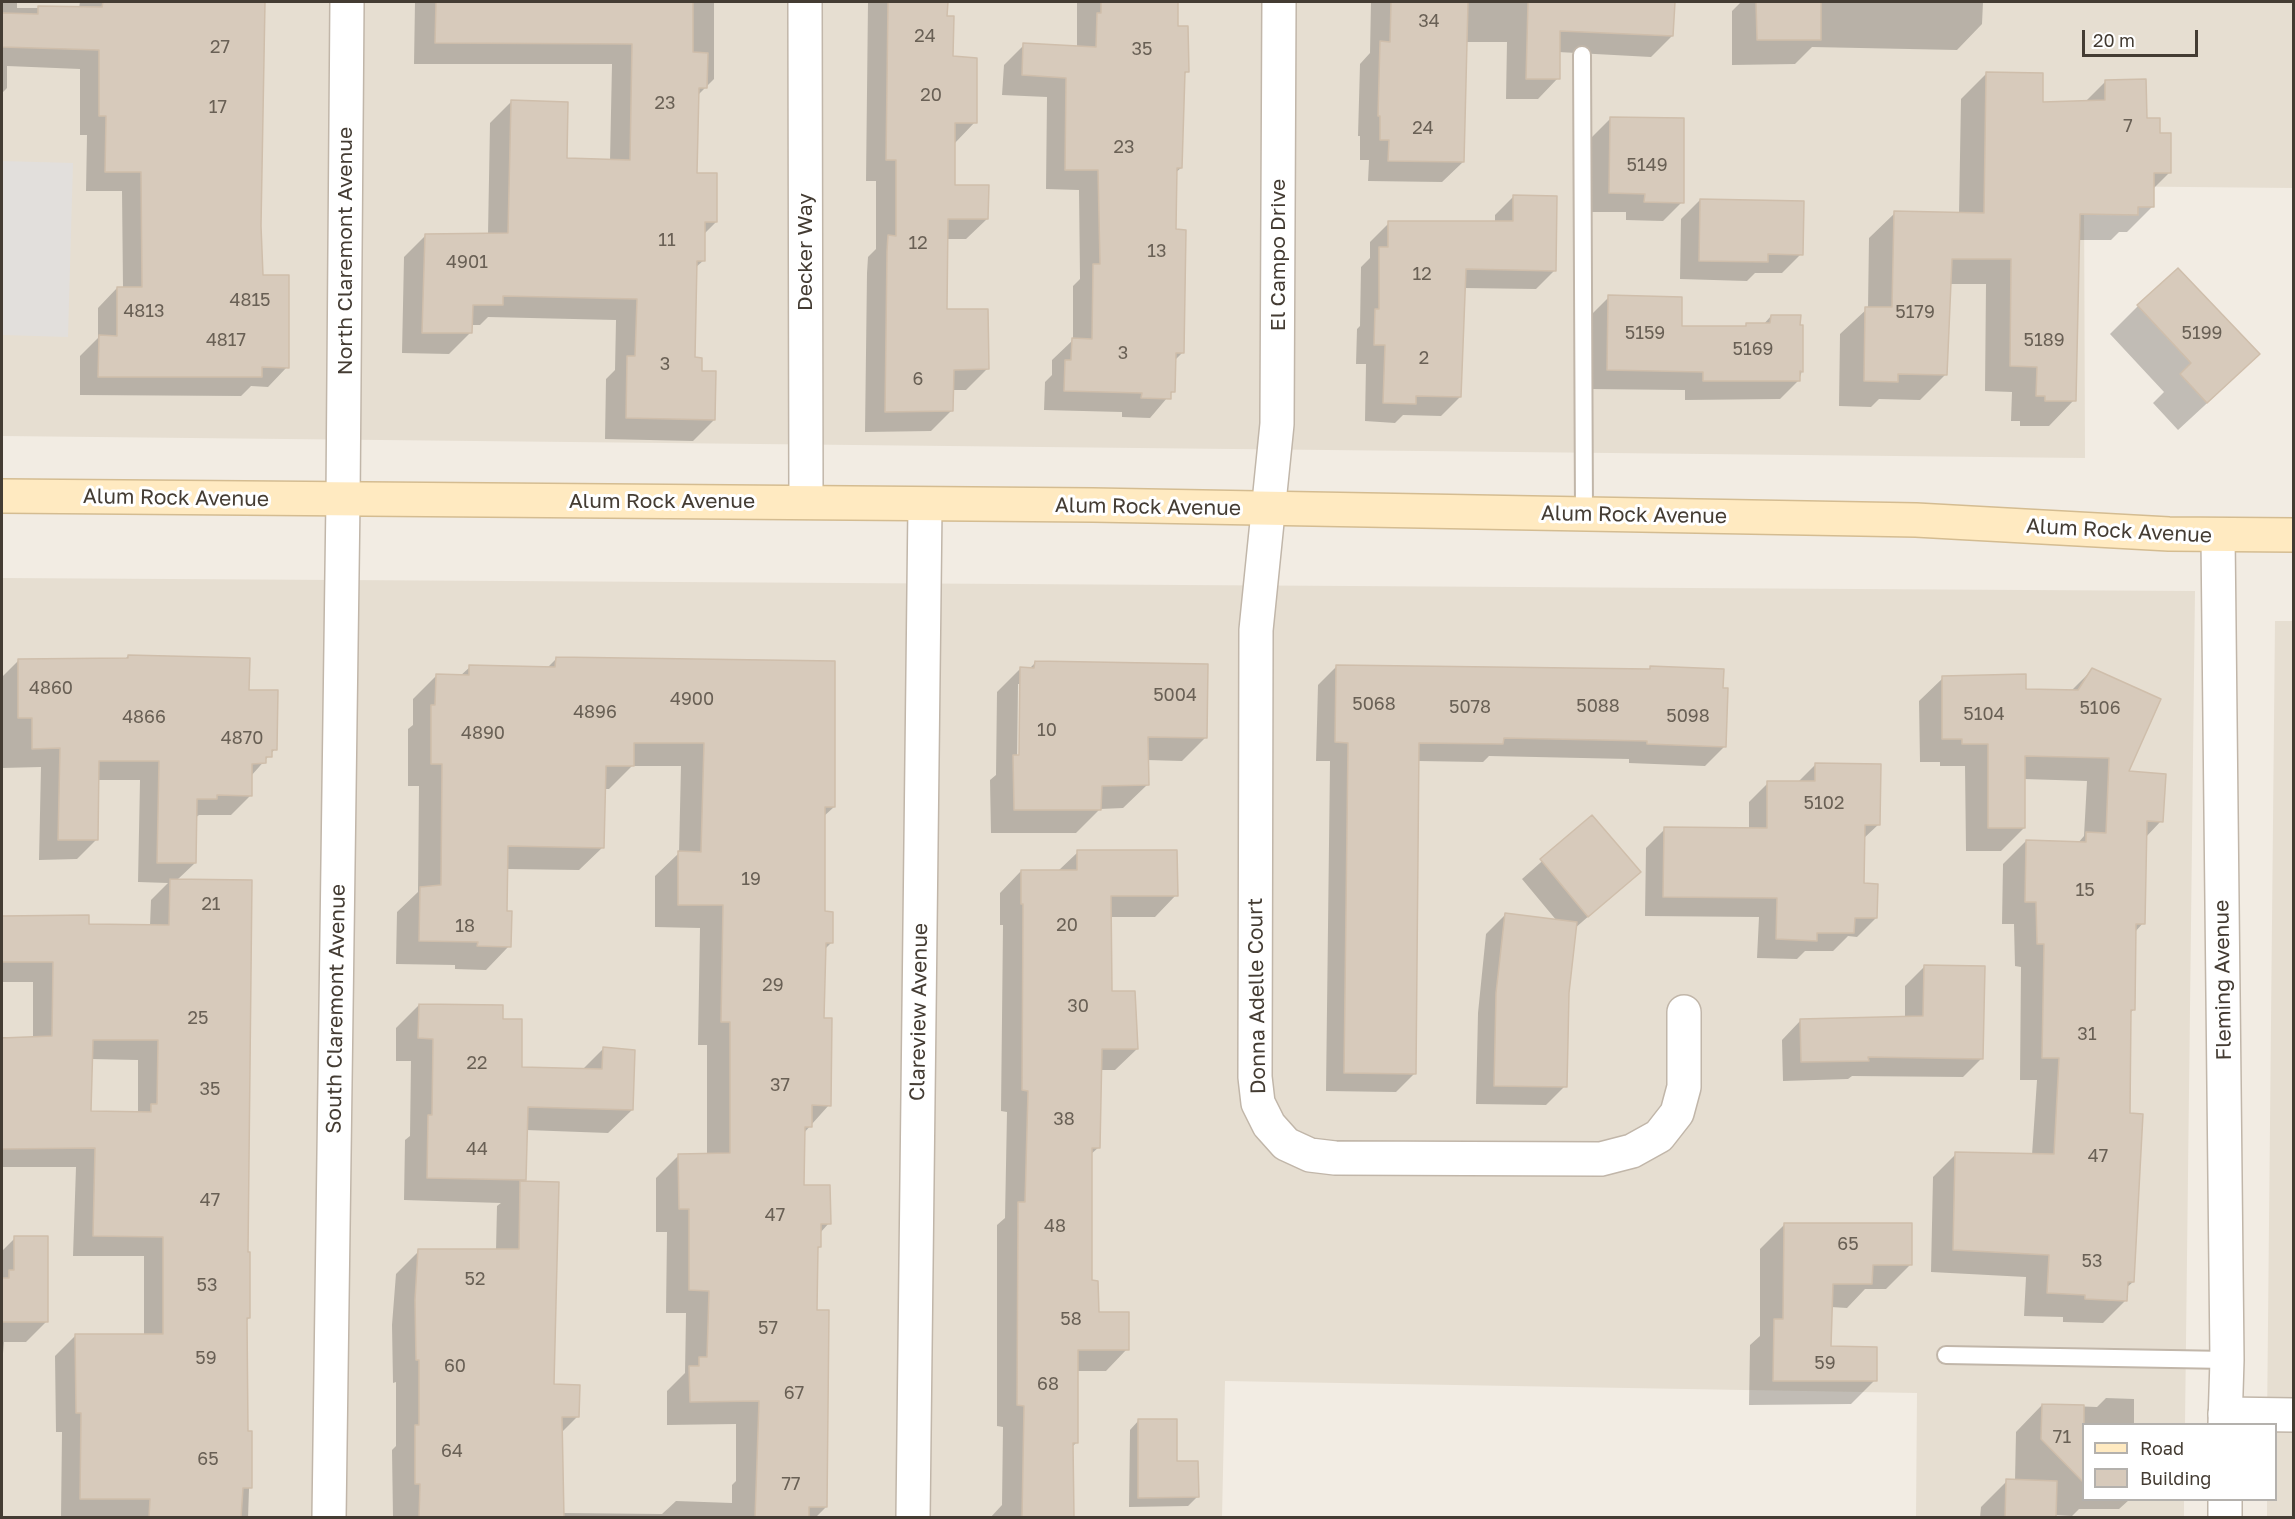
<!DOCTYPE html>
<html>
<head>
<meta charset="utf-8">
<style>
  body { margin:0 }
  #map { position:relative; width:2295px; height:1519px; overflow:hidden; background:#f2ece3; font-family:"Golos Text",sans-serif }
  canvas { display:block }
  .frame { position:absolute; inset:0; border:3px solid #443c33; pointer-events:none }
  .legend { position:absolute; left:2082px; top:1423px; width:195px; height:78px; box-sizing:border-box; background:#fff; border:2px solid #b4b1ad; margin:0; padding:8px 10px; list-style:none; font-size:18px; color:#443c33 }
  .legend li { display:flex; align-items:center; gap:12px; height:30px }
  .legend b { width:30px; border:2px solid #b4b1ad }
  .scale { position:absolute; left:2082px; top:30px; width:116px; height:27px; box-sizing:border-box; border:3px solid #443c33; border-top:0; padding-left:8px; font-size:18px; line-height:21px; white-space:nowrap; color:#443c33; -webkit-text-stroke:4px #fff; paint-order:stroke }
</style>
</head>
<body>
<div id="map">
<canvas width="2295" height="1519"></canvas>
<div class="frame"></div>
<ul class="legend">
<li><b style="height:8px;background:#ffeac1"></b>Road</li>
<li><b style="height:16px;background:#d7cabb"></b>Building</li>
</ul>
<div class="scale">20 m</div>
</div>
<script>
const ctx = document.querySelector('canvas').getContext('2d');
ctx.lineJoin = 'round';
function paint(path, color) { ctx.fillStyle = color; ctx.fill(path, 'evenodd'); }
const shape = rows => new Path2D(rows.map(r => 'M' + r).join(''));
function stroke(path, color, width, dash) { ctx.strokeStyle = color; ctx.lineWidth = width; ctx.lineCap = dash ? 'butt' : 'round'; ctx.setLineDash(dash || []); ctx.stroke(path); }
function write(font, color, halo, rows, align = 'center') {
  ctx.font = font + ' "Golos Text",sans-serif'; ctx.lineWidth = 6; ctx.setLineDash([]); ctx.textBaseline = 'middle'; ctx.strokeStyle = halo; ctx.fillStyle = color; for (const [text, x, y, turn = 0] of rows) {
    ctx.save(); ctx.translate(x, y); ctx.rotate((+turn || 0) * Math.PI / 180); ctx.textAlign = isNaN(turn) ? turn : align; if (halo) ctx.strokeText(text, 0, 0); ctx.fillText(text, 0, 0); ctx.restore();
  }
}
paint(shape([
  [2,2,2293,2,2293,188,2084,186,2085,458,2,436],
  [2,578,2195,591,2185,1424,2084,1424,2084,1500,2184,1500,2184,1517,1916,1517,1917,1393,1225,1381,1222,1517,2,1518],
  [2275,621,2293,621,2294,1517,2267,1518,2267,1500,2276,1500,2276,1424,2267,1424]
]), '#e6ded1');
paint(shape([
  [2,161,73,163,68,337,2,335]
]), '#e2dfdc');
paint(shape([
  [2,2,17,2,17,8,79,8,80,2,263,2,262,129,260,132,261,277,287,367,268,387,251,386,241,396,80,395,80,356,98,338,98,308,117,288,123,288,122,191,86,191,87,135,80,135,80,69,7,66,7,88,2,93],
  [415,2,714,2,714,79,697,96,696,174,716,222,704,234,704,260,695,268,693,359,701,373,714,420,693,441,605,439,606,379,615,370,616,320,488,317,480,325,471,325,470,333,449,354,402,353,404,257,425,236,488,234,490,123,511,102,565,160,610,161,612,64,414,64],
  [868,2,947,2,946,17,951,57,975,122,954,144,954,187,987,219,966,239,946,239,945,310,987,369,966,390,952,390,952,410,931,431,865,432,867,273,868,257,876,249,876,181,866,181],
  [1077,2,1176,2,1176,28,1187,71,1184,75,1181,168,1175,173,1175,231,1183,352,1174,361,1173,391,1150,418,1122,417,1122,412,1044,410,1045,382,1052,375,1052,360,1073,340,1073,286,1080,279,1079,190,1046,189,1047,97,1002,95,1004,65,1024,45,1077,47],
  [1371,2,1673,2,1672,36,1651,57,1558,52,1558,78,1538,99,1506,99,1507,42,1465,42,1463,162,1442,182,1368,181,1369,160,1360,160,1360,136,1358,136,1360,64,1370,53],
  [1741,2,1983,2,1982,24,1957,50,1812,47,1795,64,1732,65,1732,11],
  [1987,73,2041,103,2085,102,2106,81,2158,134,2170,172,2152,190,2152,207,2127,232,2119,232,2111,240,2078,240,2074,400,2049,426,2020,426,2020,421,2011,421,2012,392,1985,391,1986,284,1949,284,1946,374,1920,400,1879,399,1871,407,1839,406,1840,334,1868,308,1869,238,1895,213,1959,214,1961,99],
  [1611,118,1682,202,1663,221,1626,220,1626,212,1591,212,1592,137],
  [1514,196,1555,270,1536,289,1464,288,1460,397,1441,416,1403,415,1395,423,1365,421,1366,364,1356,364,1357,329,1360,326,1361,267,1370,258,1370,242,1389,223,1495,222,1495,215],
  [1700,200,1801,254,1782,273,1755,273,1747,281,1680,279,1681,219],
  [1609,297,1680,328,1744,328,1747,325,1763,325,1771,316,1802,371,1799,380,1780,399,1685,400,1685,390,1589,389,1590,316],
  [2138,306,2230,382,2178,430,2153,403,2164,392,2110,334],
  [128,656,248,691,275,749,251,776,251,795,231,815,199,815,195,818,195,863,177,880,246,1254,249,1318,246,1321,247,1432,251,1432,248,1518,61,1518,62,1432,56,1432,55,1356,75,1336,144,1335,144,1256,73,1256,76,1167,2,1167,2,1037,33,1037,33,982,2,982,2,917,87,917,87,925,150,926,151,900,168,883,138,882,140,780,97,780,97,839,77,859,39,860,41,767,2,768,2,677,18,661,125,659],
  [91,1059,138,1060,138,1113,90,1113],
  [556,659,834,807,823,817,823,913,832,942,824,950,822,1019,829,1105,803,1134,802,1187,829,1223,820,1233,820,1247,816,1250,815,1312,826,1507,815,1518,393,1518,392,1450,396,1446,396,1382,393,1383,392,1325,396,1274,419,1251,496,1250,497,1206,501,1203,404,1200,405,1140,410,1136,411,1061,396,1061,396,1028,419,1005,502,1021,520,1069,582,1070,604,1048,632,1110,608,1133,526,1130,525,1180,522,1183,553,1386,577,1417,561,1433,563,1513,662,1514,676,1501,732,1503,732,1485,736,1481,736,1424,667,1425,667,1391,685,1373,686,1313,666,1313,667,1232,656,1232,656,1178,679,1155,707,1155,707,1045,698,1045,700,928,655,927,655,876,679,853,681,766,632,766,609,789,604,789,603,847,579,870,507,869,506,912,509,946,486,970,455,969,455,965,396,964,397,912,418,892,419,786,408,786,408,729,413,725,413,699,436,676,460,676,470,667,547,668],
  [1035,663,1205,738,1182,761,1147,760,1147,785,1123,808,1100,809,1076,833,991,833,990,780,996,775,997,692,1020,669,1029,669],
  [1018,684,1021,684,1020,763,1017,763],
  [1337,666,1648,670,1651,667,1724,747,1705,766,1629,763,1629,759,1489,756,1483,762,1418,761,1415,1073,1396,1092,1326,1091,1330,761,1316,761,1318,685],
  [2092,670,2126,773,2161,821,2145,838,2143,923,2135,932,2134,1009,2129,1014,2128,1115,2133,1282,2126,1288,2126,1300,2103,1323,2063,1322,2063,1317,2024,1316,2026,1277,1931,1272,1933,1177,1956,1154,2032,1155,2037,1080,2020,1080,2021,967,2015,966,2014,924,2002,924,2003,864,2026,841,2078,843,2084,836,2087,781,2024,779,2024,828,2001,851,1966,851,1965,766,1940,766,1940,762,1920,762,1919,701,1943,678,2024,691,2071,691],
  [1815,765,1879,824,1863,839,1862,885,1876,918,1857,937,1848,936,1833,951,1805,951,1797,959,1757,958,1759,917,1645,916,1646,848,1665,829,1749,829,1749,802,1768,783,1797,783],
  [1592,817,1639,872,1574,929,1567,993,1565,1086,1546,1105,1476,1104,1478,1013,1486,934,1505,915,1557,921,1522,879],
  [1078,852,1176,895,1155,917,1110,917,1111,993,1137,1049,1115,1070,1100,1070,1099,1147,1090,1155,1090,1282,1097,1313,1127,1349,1106,1371,1077,1371,1077,1442,1072,1447,1072,1516,1124,1518,990,1518,1002,1505,1003,1427,997,1426,997,1225,1005,1218,1007,1112,1001,1111,1003,925,1000,925,1000,893,1021,871,1058,871],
  [1924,967,1982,1058,1963,1077,1852,1076,1848,1079,1783,1081,1782,1040,1801,1020,1905,1018,1905,986],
  [1785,1224,1910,1265,1886,1289,1865,1289,1847,1308,1831,1307,1830,1347,1875,1380,1851,1404,1749,1405,1750,1345,1760,1336,1760,1249],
  [15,1238,46,1322,26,1342,4,1342,2,1365,2,1251],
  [2106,1398,2134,1399,2134,1424,2084,1424,2084,1500,2129,1500,2119,1509,2079,1509,2072,1516,2055,1515,2055,1518,1980,1518,1981,1507,2007,1481,2015,1481,2016,1432,2042,1405,2097,1407],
  [1139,1420,1197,1497,1188,1506,1129,1507,1130,1430]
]), '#0003');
const building = shape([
  [103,2,265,2,261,226,263,275,289,275,289,368,262,367,262,377,98,377,99,335,117,336,117,287,142,287,141,172,105,172,106,116,99,116,99,50,2,47,2,13,38,14,38,6,102,7,103,2],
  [436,2,693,2,693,52,708,53,707,88,699,88,697,173,717,173,717,222,705,222,705,261,697,261,695,357,702,358,702,371,716,371,715,420,626,418,627,356,635,356,637,299,503,296,503,305,473,305,472,333,422,333,425,234,508,233,511,100,568,102,567,158,630,160,632,44,435,43,436,2],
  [888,2,948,2,947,16,954,16,953,56,977,58,977,123,955,123,955,185,989,185,988,219,948,219,947,309,988,309,989,369,954,370,953,411,885,412,887,251,888,235,896,236,896,160,886,160,888,2],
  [1101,2,1178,2,1178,26,1188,26,1189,72,1185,72,1182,168,1177,168,1176,229,1186,230,1184,353,1176,353,1175,392,1171,392,1171,399,1141,398,1142,393,1064,391,1065,360,1071,360,1072,338,1092,339,1093,264,1100,264,1098,170,1065,170,1066,78,1022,75,1023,43,1096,47,1097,13,1101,13,1101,2],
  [1391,2,1468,2,1464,162,1388,161,1389,140,1380,140,1380,116,1378,116,1380,41,1390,42,1391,2],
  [1528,2,1675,2,1673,36,1560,31,1560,79,1526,79,1528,2],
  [1756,2,1821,2,1821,40,1757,40,1756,2],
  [1986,72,2043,73,2043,102,2105,100,2105,80,2146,79,2147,118,2160,118,2160,133,2171,133,2171,173,2154,173,2154,207,2138,207,2138,215,2080,214,2076,401,2045,401,2045,396,2036,396,2037,367,2010,366,2011,259,1952,259,1947,375,1898,374,1898,382,1864,381,1865,307,1892,307,1894,211,1984,213,1986,72],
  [1610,117,1684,118,1684,203,1644,202,1645,194,1609,193,1610,117],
  [1513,195,1557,196,1556,271,1466,269,1461,397,1416,396,1416,404,1383,403,1385,345,1374,345,1375,309,1379,309,1379,247,1388,247,1388,221,1513,221,1513,195],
  [1700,199,1804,201,1803,255,1768,254,1768,262,1699,261,1700,199],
  [2178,268,2260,354,2207,403,2180,374,2191,363,2137,305,2178,268],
  [1608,295,1682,297,1682,326,1746,326,1746,323,1770,323,1771,315,1801,315,1800,325,1803,325,1803,372,1800,371,1800,381,1703,381,1703,372,1607,370,1608,295],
  [128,655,250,658,249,690,278,690,277,750,272,750,272,757,266,757,266,763,252,764,252,796,217,795,217,799,197,799,196,863,157,863,159,761,99,761,98,840,58,840,60,748,32,749,32,718,18,718,18,659,128,658,128,655],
  [556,657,835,661,835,807,825,807,825,911,833,912,833,943,826,943,824,1018,832,1018,831,1106,812,1105,812,1127,805,1127,804,1185,830,1185,831,1224,821,1224,821,1247,818,1247,817,1310,829,1310,827,1507,809,1507,809,1518,755,1518,759,1401,690,1402,689,1366,699,1366,699,1357,707,1357,709,1291,689,1290,689,1209,679,1209,678,1154,730,1153,730,1022,721,1022,723,905,678,905,678,851,701,852,704,743,634,743,634,766,606,766,604,848,508,846,507,911,512,911,511,947,477,946,478,942,419,941,420,887,441,885,442,764,431,764,431,705,435,705,436,674,469,675,469,665,555,667,556,657],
  [1035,661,1208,664,1207,738,1148,737,1149,785,1102,786,1101,810,1014,810,1013,755,1019,755,1020,667,1034,668,1035,661],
  [1336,665,1650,669,1650,666,1724,669,1723,688,1728,688,1726,747,1647,744,1647,741,1504,738,1503,744,1419,743,1416,1074,1344,1073,1348,743,1335,742,1336,665],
  [2092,668,2161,699,2129,771,2166,774,2163,822,2147,821,2145,924,2136,924,2135,1010,2131,1010,2130,1113,2143,1114,2134,1282,2128,1282,2127,1301,2085,1299,2085,1295,2047,1293,2049,1255,1953,1250,1955,1152,2054,1154,2059,1058,2042,1058,2044,944,2037,944,2036,902,2025,902,2026,840,2086,842,2086,832,2106,833,2109,758,2025,756,2025,828,1988,828,1988,744,1962,744,1962,739,1942,739,1942,676,2026,674,2026,689,2078,690,2092,668],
  [1815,763,1881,764,1880,825,1865,825,1864,883,1878,884,1877,918,1855,918,1854,933,1817,933,1817,941,1776,939,1777,898,1663,897,1664,827,1767,828,1767,781,1815,781,1815,763],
  [1592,815,1641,872,1588,917,1540,859,1592,815],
  [1077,850,1177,850,1178,896,1111,896,1112,991,1135,991,1138,1049,1102,1049,1100,1148,1092,1148,1092,1280,1098,1281,1099,1312,1129,1312,1129,1350,1078,1350,1078,1443,1073,1443,1074,1518,1022,1518,1024,1406,1017,1405,1018,1202,1025,1202,1028,1091,1022,1090,1023,904,1021,904,1021,870,1077,870,1077,850],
  [170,879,252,880,248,1252,250,1252,250,1318,247,1318,248,1431,252,1431,252,1488,243,1488,241,1518,149,1518,150,1499,80,1499,81,1413,76,1413,75,1334,163,1334,163,1237,93,1236,95,1148,2,1149,2,1038,52,1036,53,962,2,962,2,916,89,915,89,924,169,925,170,879],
  [93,1040,158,1040,157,1104,151,1104,151,1112,91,1111,93,1040],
  [1505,913,1577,922,1569,993,1567,1087,1494,1086,1496,993,1505,913],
  [1924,965,1985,966,1983,1059,1868,1057,1869,1061,1801,1062,1800,1019,1923,1016,1924,965],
  [419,1004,503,1005,503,1019,522,1019,522,1067,602,1069,603,1047,635,1050,633,1110,528,1107,526,1180,427,1178,428,1115,432,1115,433,1039,418,1038,419,1004],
  [520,1181,559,1182,554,1384,580,1385,579,1417,562,1417,564,1518,419,1518,420,1484,415,1484,415,1425,419,1425,419,1360,416,1360,415,1300,418,1249,519,1249,520,1181],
  [1784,1223,1912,1223,1912,1265,1873,1265,1872,1284,1833,1284,1831,1346,1877,1347,1877,1381,1773,1381,1774,1319,1783,1319,1784,1223],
  [14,1236,48,1236,48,1322,2,1322,2,1278,9,1278,9,1270,14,1270,14,1236],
  [2042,1404,2084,1405,2084,1483,2041,1439,2042,1404],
  [1138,1419,1177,1419,1177,1461,1198,1461,1199,1497,1138,1498,1138,1419],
  [2006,1479,2057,1481,2056,1518,2005,1518,2006,1479]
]);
paint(building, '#d7cabb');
stroke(building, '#cfbeab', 1.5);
const service = shape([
  [1582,55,1584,514],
  [1946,1355,2227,1360]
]);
const minor = shape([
  [805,2,806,502],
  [1279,2,1277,424,1256,630,1255,1077,1258,1103,1269,1125,1286,1144,1310,1155,1335,1158,1601,1159,1632,1151,1659,1136,1677,1113,1684,1087,1684,1012],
  [2225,1414,2294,1415],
  [329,1518,343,500,347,2],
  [913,1518,925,506]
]);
const tertiary = shape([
  [2218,536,2227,1360,2225,1424],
  [2225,1500,2225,1518]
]);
const secondary = shape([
  [2,496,1093,505,1916,520,2169,534,2294,535]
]);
stroke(service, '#c1b6a9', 20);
stroke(minor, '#c1b6a9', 36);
stroke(tertiary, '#c1b6a9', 36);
stroke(secondary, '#d4bc91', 36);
stroke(service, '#fff', 16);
stroke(minor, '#fff', 33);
stroke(tertiary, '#fff', 33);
stroke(secondary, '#ffeac1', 33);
write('18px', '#696055', null, [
  ["34",1429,21],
  ["24",925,36],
  ["27",220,47],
  ["35",1142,49],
  ["20",931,95],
  ["23",665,103],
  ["17",218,107],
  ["7",2128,126],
  ["24",1423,128],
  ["23",1124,147],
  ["5149",1647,165],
  ["11",667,240],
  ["12",918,243],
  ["13",1157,251],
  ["4901",467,262],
  ["12",1422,274],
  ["4815",250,300],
  ["4813",144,311],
  ["5179",1915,312],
  ["5159",1645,333],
  ["5199",2202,333],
  ["4817",226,340],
  ["5189",2044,340],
  ["5169",1753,349],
  ["3",1123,353],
  ["2",1424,358],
  ["3",665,364],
  ["6",918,379],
  ["4860",51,688],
  ["5004",1175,695],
  ["4900",692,699],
  ["5068",1374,704],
  ["5088",1598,706],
  ["5078",1470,707],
  ["5106",2100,708],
  ["4896",595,712],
  ["5104",1984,714],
  ["5098",1688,716],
  ["4866",144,717],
  ["10",1047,730],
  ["4890",483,733],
  ["4870",242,738],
  ["5102",1824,803],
  ["19",751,879],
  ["15",2085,890],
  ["21",211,904],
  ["20",1067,925],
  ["18",465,926],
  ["29",773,985],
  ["30",1078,1006],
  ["25",198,1018],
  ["31",2087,1034],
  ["22",477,1063],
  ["37",780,1085],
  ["35",210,1089],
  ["38",1064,1119],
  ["44",477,1149],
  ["47",2098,1156],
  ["47",210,1200],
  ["47",775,1215],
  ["48",1055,1226],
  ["65",1848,1244],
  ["53",2092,1261],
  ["52",475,1279],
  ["53",207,1285],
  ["58",1071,1319],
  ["57",768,1328],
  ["59",206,1358],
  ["59",1825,1363],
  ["60",455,1366],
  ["68",1048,1384],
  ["67",794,1393],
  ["71",2062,1437],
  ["64",452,1451],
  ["65",208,1459],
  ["77",791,1484]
]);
write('21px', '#443c33', '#fff', [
  ["North Claremont Avenue",345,251,-90],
  ["Decker Way",805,252,-90],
  ["El Campo Drive",1278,255,-90],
  ["Alum Rock Avenue",176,498,1],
  ["Alum Rock Avenue",662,501],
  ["Alum Rock Avenue",1148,507,1],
  ["Alum Rock Avenue",1634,515,1],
  ["Alum Rock Avenue",2119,531,3],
  ["Fleming Avenue",2223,980,-91],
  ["Donna Adelle Court",1257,996,-91],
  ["South Claremont Avenue",336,1009,-89],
  ["Clareview Avenue",919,1012,-89]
]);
</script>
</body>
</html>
